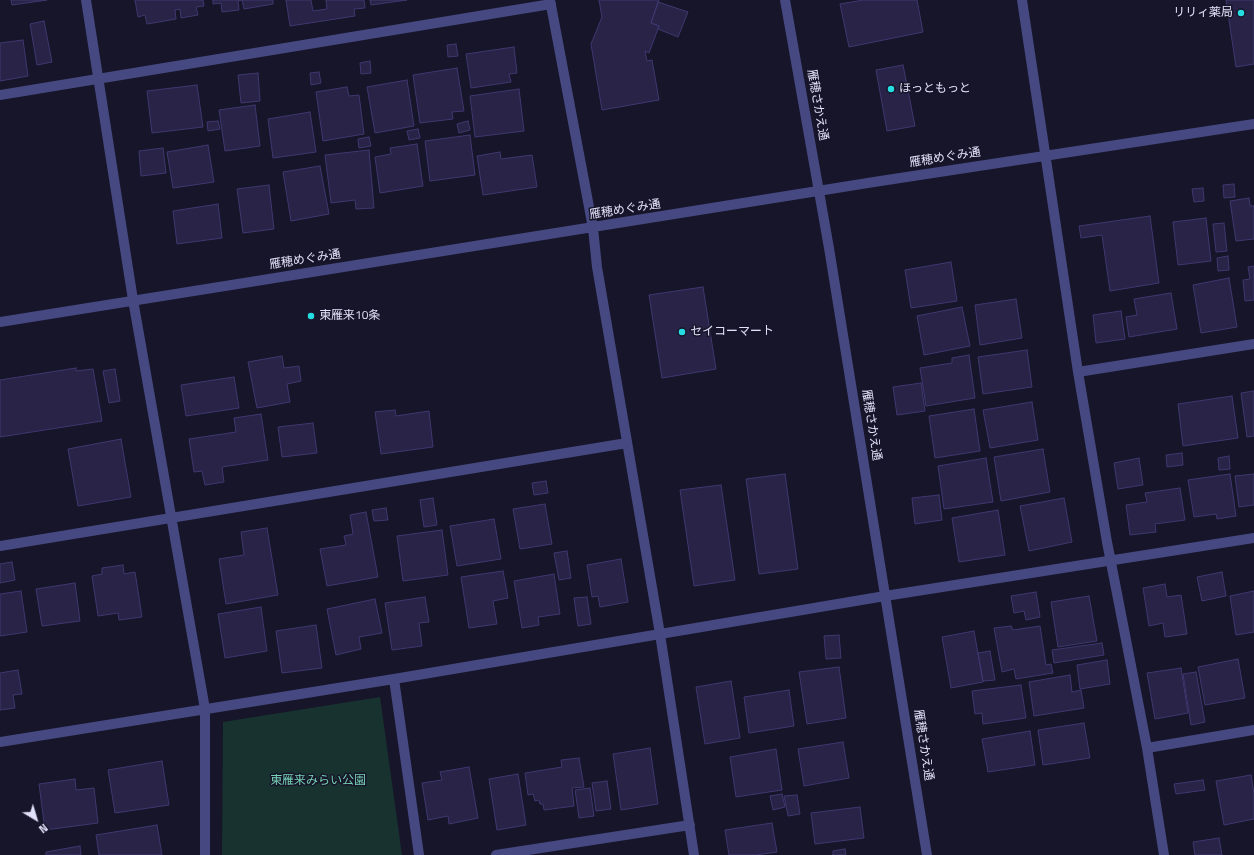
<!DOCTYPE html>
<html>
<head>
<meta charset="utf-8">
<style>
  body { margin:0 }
  #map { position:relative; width:1254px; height:855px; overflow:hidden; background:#171529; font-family:"Titillium Web",sans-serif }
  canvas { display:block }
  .north { position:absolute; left:16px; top:799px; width:40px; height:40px; -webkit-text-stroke:3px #171529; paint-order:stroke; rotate:142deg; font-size:11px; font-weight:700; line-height:16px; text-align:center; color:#e2e1fb }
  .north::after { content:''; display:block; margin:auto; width:14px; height:18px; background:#e2e1fb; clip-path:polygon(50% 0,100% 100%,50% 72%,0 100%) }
</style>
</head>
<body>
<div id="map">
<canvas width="1254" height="855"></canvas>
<div class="north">N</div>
</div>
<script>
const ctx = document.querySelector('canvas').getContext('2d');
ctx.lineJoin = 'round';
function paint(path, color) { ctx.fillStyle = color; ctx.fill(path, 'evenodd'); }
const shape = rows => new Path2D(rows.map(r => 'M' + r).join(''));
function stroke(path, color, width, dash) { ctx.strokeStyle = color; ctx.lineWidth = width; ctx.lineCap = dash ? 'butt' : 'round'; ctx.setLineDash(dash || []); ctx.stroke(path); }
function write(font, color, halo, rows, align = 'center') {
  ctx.font = font + ' "Titillium Web","Noto Sans JP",sans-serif'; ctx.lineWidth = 3; ctx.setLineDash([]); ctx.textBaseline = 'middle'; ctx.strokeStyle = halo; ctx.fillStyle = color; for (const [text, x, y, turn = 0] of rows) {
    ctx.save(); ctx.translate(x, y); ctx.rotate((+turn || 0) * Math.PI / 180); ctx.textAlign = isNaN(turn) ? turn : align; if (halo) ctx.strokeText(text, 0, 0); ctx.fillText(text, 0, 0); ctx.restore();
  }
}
paint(shape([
  [380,697,402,855,222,855,223,722]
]), '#18322f');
const building = shape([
  [11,0,47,0,12,5,11,0],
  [135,0,203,0,204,6,196,7,198,15,181,18,180,9,175,10,176,19,147,24,145,15,138,17,135,0],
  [213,0,273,0,273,4,244,9,242,0,238,1,239,10,222,12,221,3,213,4,213,0],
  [286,0,311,0,313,11,327,9,326,0,364,0,365,8,354,9,355,16,290,26,286,0],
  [370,0,407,0,371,5,370,0],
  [599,0,659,0,651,23,659,26,649,53,645,51,647,61,652,60,659,100,602,110,591,44,602,17,599,0],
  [863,0,917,0,923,32,849,47,840,4,863,0],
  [1226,0,1254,0,1254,64,1236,67,1226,0],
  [658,2,688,12,678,37,658,29,659,26,651,23,658,2],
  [44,21,52,62,37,65,30,24,44,21],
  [23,40,28,76,0,81,0,43,23,40],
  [456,44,458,56,448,57,447,45,456,44],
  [514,47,517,73,509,74,511,82,471,88,466,54,514,47],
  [370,61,371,73,361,74,360,63,370,61],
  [903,65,915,126,887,131,876,70,903,65],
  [457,68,464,111,452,112,453,119,420,123,413,75,457,68],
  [319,72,321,83,311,85,310,73,319,72],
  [258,73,260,101,241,103,238,75,258,73],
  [407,80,414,126,375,133,367,87,407,80],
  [197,85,203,127,152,133,147,91,197,85],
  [347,87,349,96,359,95,364,134,323,141,316,92,347,87],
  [519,89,524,131,475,137,470,96,519,89],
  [255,105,260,146,225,151,219,110,255,105],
  [310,112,316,152,273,158,268,119,310,112],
  [218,121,220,129,208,131,207,122,218,121],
  [468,121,470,130,459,133,457,124,468,121],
  [418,129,420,138,409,140,407,131,418,129],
  [470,135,475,175,430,181,425,141,470,135],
  [369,137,371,146,359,148,358,139,369,137],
  [417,144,423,186,380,193,375,157,391,154,390,148,417,144],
  [208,145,214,182,173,188,167,152,208,145],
  [163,148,166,173,141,176,139,151,163,148],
  [369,150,374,208,356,209,355,200,331,203,325,155,369,150],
  [500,152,501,159,532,155,537,187,483,195,477,156,500,152],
  [320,166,329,214,291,221,283,172,320,166],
  [1234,184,1235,197,1224,198,1223,185,1234,184],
  [269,185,274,229,243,233,237,189,269,185],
  [1203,188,1204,201,1194,202,1192,189,1203,188],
  [1249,198,1250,206,1254,206,1254,239,1236,241,1230,201,1249,198],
  [218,204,222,238,177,244,173,211,218,204],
  [1150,216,1159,283,1110,291,1102,235,1081,238,1079,226,1150,216],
  [1206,218,1211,261,1178,265,1173,222,1206,218],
  [1224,223,1227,251,1216,252,1213,224,1224,223],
  [1228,256,1229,270,1218,271,1217,258,1228,256],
  [951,262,957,301,911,308,905,270,951,262],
  [1254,266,1254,300,1245,301,1243,280,1250,279,1248,267,1254,266],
  [1229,278,1237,327,1201,333,1193,285,1229,278],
  [703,287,716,369,662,378,649,295,703,287],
  [1171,293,1177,329,1129,337,1126,317,1137,315,1134,299,1171,293],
  [1016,299,1022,338,980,345,975,305,1016,299],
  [962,307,970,346,924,355,917,316,962,307],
  [1121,311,1125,339,1096,343,1093,315,1121,311],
  [1027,350,1032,387,983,394,978,357,1027,350],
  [969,355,975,398,926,406,920,368,952,363,952,358,969,355],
  [282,356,284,368,299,366,301,381,287,384,290,402,257,408,248,362,282,356],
  [76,368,76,371,93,369,102,421,0,437,0,380,76,368],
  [115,369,120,401,109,403,103,371,115,369],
  [234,377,239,408,186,416,181,385,234,377],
  [921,383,925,411,897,415,893,387,921,383],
  [1254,391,1254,436,1247,437,1241,393,1254,391],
  [1232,396,1238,438,1183,446,1178,404,1232,396],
  [1032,402,1038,440,990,448,983,410,1032,402],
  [974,409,980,451,935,458,929,416,974,409],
  [395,410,396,416,429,411,433,447,381,454,375,412,395,410],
  [261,414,268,460,222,467,224,482,205,485,202,471,194,472,189,439,236,432,234,418,261,414],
  [313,423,317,453,282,457,278,427,313,423],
  [121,439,131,497,78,506,68,449,121,439],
  [1043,449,1050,492,1001,501,994,457,1043,449],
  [1182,453,1183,465,1167,467,1166,455,1182,453],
  [1229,456,1230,469,1219,470,1218,458,1229,456],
  [986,458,993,502,944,509,938,466,986,458],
  [1139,458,1143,485,1118,489,1114,463,1139,458],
  [785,474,798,569,759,574,746,479,785,474],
  [1230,474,1236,516,1217,519,1216,514,1194,517,1188,480,1230,474],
  [1254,474,1254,505,1239,507,1235,476,1254,474],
  [546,481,548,493,534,495,532,483,546,481],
  [721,485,735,580,694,586,680,490,721,485],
  [1180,488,1185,520,1155,524,1156,532,1130,535,1126,505,1147,502,1145,493,1180,488],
  [939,495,942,520,915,524,912,498,939,495],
  [433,498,437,525,424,527,420,500,433,498],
  [1064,498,1072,542,1029,551,1020,506,1064,498],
  [545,504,552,544,520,549,513,509,545,504],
  [386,508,388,520,374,521,372,510,386,508],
  [998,510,1005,555,959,562,952,518,998,510],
  [366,512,378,577,327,586,320,549,346,545,344,536,353,534,350,515,366,512],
  [494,519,501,559,457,566,450,526,494,519],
  [267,528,278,595,226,604,219,559,244,555,241,532,267,528],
  [442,530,448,575,403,581,397,536,442,530],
  [567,551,571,578,559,580,554,553,567,551],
  [621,559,628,602,600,607,598,596,592,597,587,565,621,559],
  [12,562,15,580,0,583,0,564,12,562],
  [123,565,124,574,135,572,142,617,119,620,118,613,98,616,92,576,102,574,102,568,123,565],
  [503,571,508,598,493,601,497,624,469,628,461,577,503,571],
  [1222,572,1226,596,1202,601,1197,577,1222,572],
  [554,574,560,614,538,617,539,625,522,628,514,581,554,574],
  [75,583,80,621,42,626,36,589,75,583],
  [1165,584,1167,597,1181,595,1187,634,1165,637,1163,623,1149,626,1143,588,1165,584],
  [21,591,27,632,0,636,0,594,21,591],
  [1254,591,1254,632,1236,635,1230,596,1254,591],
  [1036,592,1040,617,1026,620,1024,611,1014,613,1011,596,1036,592],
  [1089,596,1097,641,1058,647,1051,602,1089,596],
  [425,597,429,622,419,623,422,646,392,650,385,603,425,597],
  [587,597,591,624,578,626,574,598,587,597],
  [375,599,382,633,359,637,361,649,336,655,327,609,375,599],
  [261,607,267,651,225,658,218,614,261,607],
  [316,625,322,668,282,673,276,631,316,625],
  [1011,626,1013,630,1040,626,1046,665,1051,664,1053,673,1016,679,1014,669,1002,672,994,628,1011,626],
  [974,631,983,682,951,688,942,637,974,631],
  [839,635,841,658,826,659,824,636,839,635],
  [1102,643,1104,655,1054,663,1052,650,1102,643],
  [990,651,995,680,983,681,978,653,990,651],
  [1238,659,1245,698,1205,705,1198,667,1238,659],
  [1107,660,1110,684,1080,689,1077,665,1107,660],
  [839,667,846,718,807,724,799,672,839,667],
  [1181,668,1188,713,1155,719,1147,673,1181,668],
  [18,670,22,694,13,695,15,708,0,710,0,673,18,670],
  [1196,672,1205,722,1191,725,1183,674,1196,672],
  [1070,675,1072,692,1081,690,1084,708,1034,716,1029,682,1070,675],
  [731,681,740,738,705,744,696,687,731,681],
  [1021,685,1026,718,983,724,982,713,975,714,972,691,1021,685],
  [789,690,794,726,749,733,744,697,789,690],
  [1084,723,1090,758,1043,765,1038,730,1084,723],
  [1030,731,1035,765,988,772,982,739,1030,731],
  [843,742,849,778,804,786,798,749,843,742],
  [650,748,658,804,621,810,613,754,650,748],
  [776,749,782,790,736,797,730,757,776,749],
  [579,758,584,787,572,788,574,806,544,810,543,804,540,804,539,800,535,801,533,794,528,795,525,773,562,767,561,760,579,758],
  [162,761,169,805,115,813,108,770,162,761],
  [469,767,478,818,449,824,448,816,428,820,422,783,442,780,440,772,469,767],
  [518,774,526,825,497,830,489,779,518,774],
  [1251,775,1254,794,1254,819,1224,825,1216,781,1251,775],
  [75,779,76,790,94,788,98,823,45,830,39,784,75,779],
  [1203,780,1205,790,1176,794,1174,784,1203,780],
  [607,781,611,809,596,811,592,783,607,781],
  [590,788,594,816,579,818,575,790,590,788],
  [782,794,785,807,773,810,770,796,782,794],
  [797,795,800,814,788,816,784,796,797,795],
  [860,807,864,838,815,844,811,813,860,807],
  [772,823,777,852,756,855,729,855,725,830,772,823],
  [157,825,162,855,99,855,96,835,157,825],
  [1219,838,1222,855,1195,855,1193,842,1219,838],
  [80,846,81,855,46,855,46,852,80,846],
  [845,849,846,855,833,855,833,851,845,849]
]);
paint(building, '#282347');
stroke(building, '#3f3870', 1);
stroke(shape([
  [86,0,133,300,205,709,205,855],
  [550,0,593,228,597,267,660,634,694,855],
  [785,0,829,248,927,855],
  [1022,0,1078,372,1107,542,1147,748,1164,855],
  [0,95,551,4],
  [0,322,874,182,1254,124],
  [1078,372,1254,344],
  [0,546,627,443],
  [394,679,419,855],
  [0,742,394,679,885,596,1254,538],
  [1147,748,1254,730],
  [496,855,690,825]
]), '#464881', 10);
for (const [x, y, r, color] of [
  [1241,13,4,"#26dde1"],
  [891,89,4,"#26dde1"],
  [311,316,4,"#26dde1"],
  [682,332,4,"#26dde1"]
]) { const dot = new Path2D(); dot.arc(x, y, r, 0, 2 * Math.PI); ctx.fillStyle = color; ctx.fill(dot); stroke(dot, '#171529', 1.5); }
write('12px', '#e2e1fb', '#171529', [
  ["リリィ薬局",1233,13,"right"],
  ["ほっともっと",899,89],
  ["東雁来10条",319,316],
  ["セイコーマート",690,332]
], 'left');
write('12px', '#e2e1fb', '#171529', [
  ["雁穂さかえ通",817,105,80],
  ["雁穂めぐみ通",945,158,-9],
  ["雁穂めぐみ通",625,210,-9],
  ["雁穂めぐみ通",305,260,-9],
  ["雁穂さかえ通",871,425,81],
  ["雁穂さかえ通",923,745,81]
]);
write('12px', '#75d2b4', '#171529', [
  ["東雁来みらい公園",318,781]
]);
</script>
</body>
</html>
